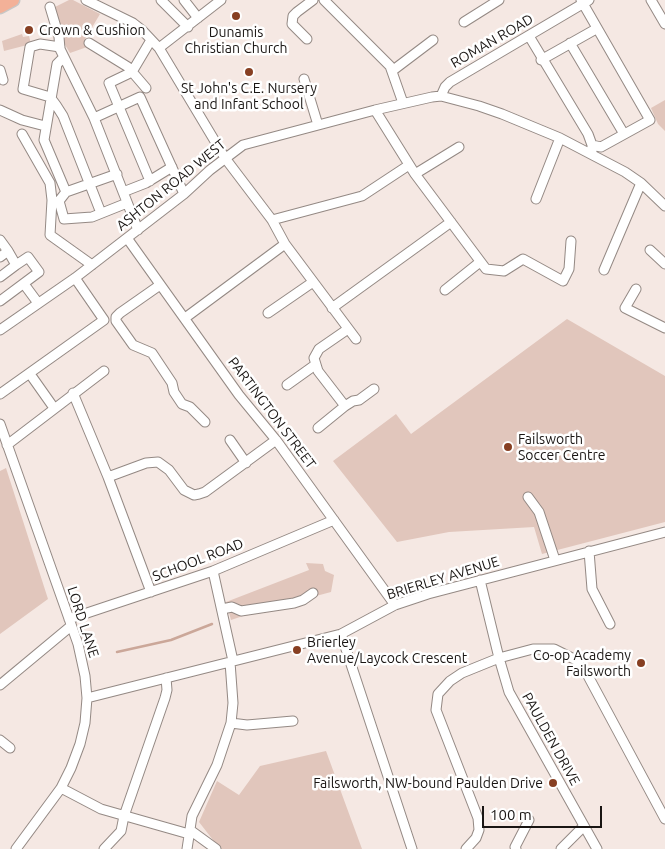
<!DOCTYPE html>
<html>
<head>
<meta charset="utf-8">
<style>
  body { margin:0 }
  #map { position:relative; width:665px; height:849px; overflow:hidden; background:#f5e8e3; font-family:Ubuntu,sans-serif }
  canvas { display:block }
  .scale { position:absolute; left:482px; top:806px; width:120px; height:22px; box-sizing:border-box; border:2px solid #191513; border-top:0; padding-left:6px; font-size:15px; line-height:18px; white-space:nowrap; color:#191513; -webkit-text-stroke:4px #fff; paint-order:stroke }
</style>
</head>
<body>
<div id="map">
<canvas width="665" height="849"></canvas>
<div class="scale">100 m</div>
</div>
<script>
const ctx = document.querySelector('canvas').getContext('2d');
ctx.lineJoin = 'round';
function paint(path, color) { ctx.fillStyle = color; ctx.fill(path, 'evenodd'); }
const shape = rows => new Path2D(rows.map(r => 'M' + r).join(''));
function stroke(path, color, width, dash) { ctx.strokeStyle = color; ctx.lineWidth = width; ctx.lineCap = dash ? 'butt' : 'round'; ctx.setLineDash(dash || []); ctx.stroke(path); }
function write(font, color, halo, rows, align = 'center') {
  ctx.font = font + ' Ubuntu,sans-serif'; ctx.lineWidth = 5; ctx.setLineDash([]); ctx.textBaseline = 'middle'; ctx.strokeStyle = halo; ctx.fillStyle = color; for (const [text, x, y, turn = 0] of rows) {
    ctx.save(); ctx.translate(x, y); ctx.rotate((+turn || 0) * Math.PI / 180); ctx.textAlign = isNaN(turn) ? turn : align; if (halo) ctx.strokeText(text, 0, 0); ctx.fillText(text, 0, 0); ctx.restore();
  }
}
paint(shape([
  [69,0,73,0,100,14,84,41,87,47,70,53,64,43,53,8],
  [22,34,23,37,29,36,31,44,4,51,2,41],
  [665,100,665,131,658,124,651,108],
  [567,319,665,376,665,522,542,554,534,527,449,532,397,542,333,461,396,414,411,434],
  [6,468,48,599,0,634,0,471],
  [306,563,323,564,325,571,334,575,331,592,316,596,302,606,243,616,231,620,226,602,309,570],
  [326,751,362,849,220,849,199,822,217,781,239,795,260,766]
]), '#e1c6bc');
stroke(shape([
  [117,652,171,640,212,624]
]), '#cba799', 2.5);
const minor = shape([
  [86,0,133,23,142,30,159,48,225,158,272,220,285,244,356,339],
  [161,0,188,27],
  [184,0,198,18],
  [324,0,390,66,403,103],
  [581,0,650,120,601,147,592,145],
  [651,0,665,24],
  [50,7,59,37,60,49,94,118,138,230],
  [464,22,499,0],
  [529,36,588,134,592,145,592,151],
  [307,39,292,24,293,16,297,12,313,0],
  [89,43,128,67,146,88],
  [570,43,624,134],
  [60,47,40,44,30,47,23,89,50,97,56,105,63,116,101,213],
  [159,48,221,0],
  [64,57,57,64,44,140,66,192],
  [541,60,596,29],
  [0,70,3,80],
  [392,71,433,40],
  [304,79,318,125],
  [441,96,445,87,450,82,589,0],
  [0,110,22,120,45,126],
  [375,110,415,174,486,269,504,271,523,259,563,281,569,269,571,241],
  [94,118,140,97,184,194],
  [22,134,50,183,52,200,50,235,92,265],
  [415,174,459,147],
  [150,181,109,83,132,72,151,40],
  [66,192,59,201,64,219,92,217,127,203],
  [66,192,117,174],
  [123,192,146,183,172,167],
  [536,199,560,138],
  [272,220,362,196,409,165],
  [127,238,239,395,276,440,395,605],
  [0,240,8,251,0,257],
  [650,250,665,264],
  [604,270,641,183],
  [0,277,16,265],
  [24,284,38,303],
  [160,285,120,313,116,317,116,321,133,345,152,353,172,383,174,392,182,404,190,407,205,422],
  [636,289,625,308,665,328],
  [445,290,480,262],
  [0,301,39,272,28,257,16,265,8,251],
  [332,308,451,222],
  [268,313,313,282],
  [185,318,285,244],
  [0,330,75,278,184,194,210,170,243,145,375,110,432,97,441,96,479,106,502,114,560,138,625,172,641,183,665,206],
  [30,374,54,408],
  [287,385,315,365],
  [73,393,108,477,151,592],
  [0,394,104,320,75,278],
  [345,406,318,371,314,358,319,349,348,329],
  [0,424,78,644,85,676,87,698,85,723,80,744,71,768,61,788,16,849],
  [318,428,345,406,353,401,359,400,374,389],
  [230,440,246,463],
  [7,445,104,371],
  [108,477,146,463,158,462,169,470,184,490,194,495,199,494,205,492,276,440],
  [528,497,539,512,555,560],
  [589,551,592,589,610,624],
  [213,571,233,661],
  [480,580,499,658,509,692,597,849],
  [222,609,232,607,241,611,294,603,303,600,313,593],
  [69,619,213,571,334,520],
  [341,634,412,849],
  [0,685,71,626],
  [87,698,341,634,395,605,428,594,665,532],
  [231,723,247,725,293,721],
  [0,740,10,748],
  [61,788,101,809,189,834],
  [190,830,216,849],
  [104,849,121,831,124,816,165,698,167,690,166,678],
  [187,849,192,816,217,765,231,723,233,703,230,662],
  [466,849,476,838,479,830,478,818,436,710,438,694,450,681,462,673,499,658,533,649,554,649,576,660,587,674,665,819],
  [516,849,515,847,529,820],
  [561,849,584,826]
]);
const highway = shape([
  [0,7,13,0]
]);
stroke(minor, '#948984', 11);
stroke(highway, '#c8c7c6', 15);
stroke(minor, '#fff', 9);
stroke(highway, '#f3b198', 12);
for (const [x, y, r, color] of [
  [236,16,5,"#873f22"],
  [29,30,5,"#873f22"],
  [249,72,5,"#873f22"],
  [508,447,5,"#873f22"],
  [297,650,5,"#873f22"],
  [641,663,5,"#873f22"],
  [553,783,5,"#873f22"]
]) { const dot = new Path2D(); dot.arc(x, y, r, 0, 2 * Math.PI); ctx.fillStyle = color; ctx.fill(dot); stroke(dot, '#fff', 2); }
write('14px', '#191513', '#fff', [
  ["Crown & Cushion",39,30],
  ["Dunamis",236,32,"center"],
  ["Christian Church",236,48,"center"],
  ["St John's C.E. Nursery",249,88,"center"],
  ["and Infant School",249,104,"center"],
  ["Failsworth",518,439],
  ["Soccer Centre",518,455],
  ["Brierley",307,642],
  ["Avenue/Laycock Crescent",307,658],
  ["Co-op Academy",631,655,"right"],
  ["Failsworth",631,671,"right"],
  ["Failsworth, NW-bound Paulden Drive",543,783,"right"]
], 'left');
write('14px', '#191513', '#fff', [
  ["ROMAN ROAD",492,41,-30],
  ["ASHTON ROAD WEST",171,185,-39],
  ["PARTINGTON STREET",272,413,53],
  ["SCHOOL ROAD",198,560,-21],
  ["BRIERLEY AVENUE",443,578,-17],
  ["LORD LANE",83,622,72],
  ["PAULDEN DRIVE",551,739,61]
]);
</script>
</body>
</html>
